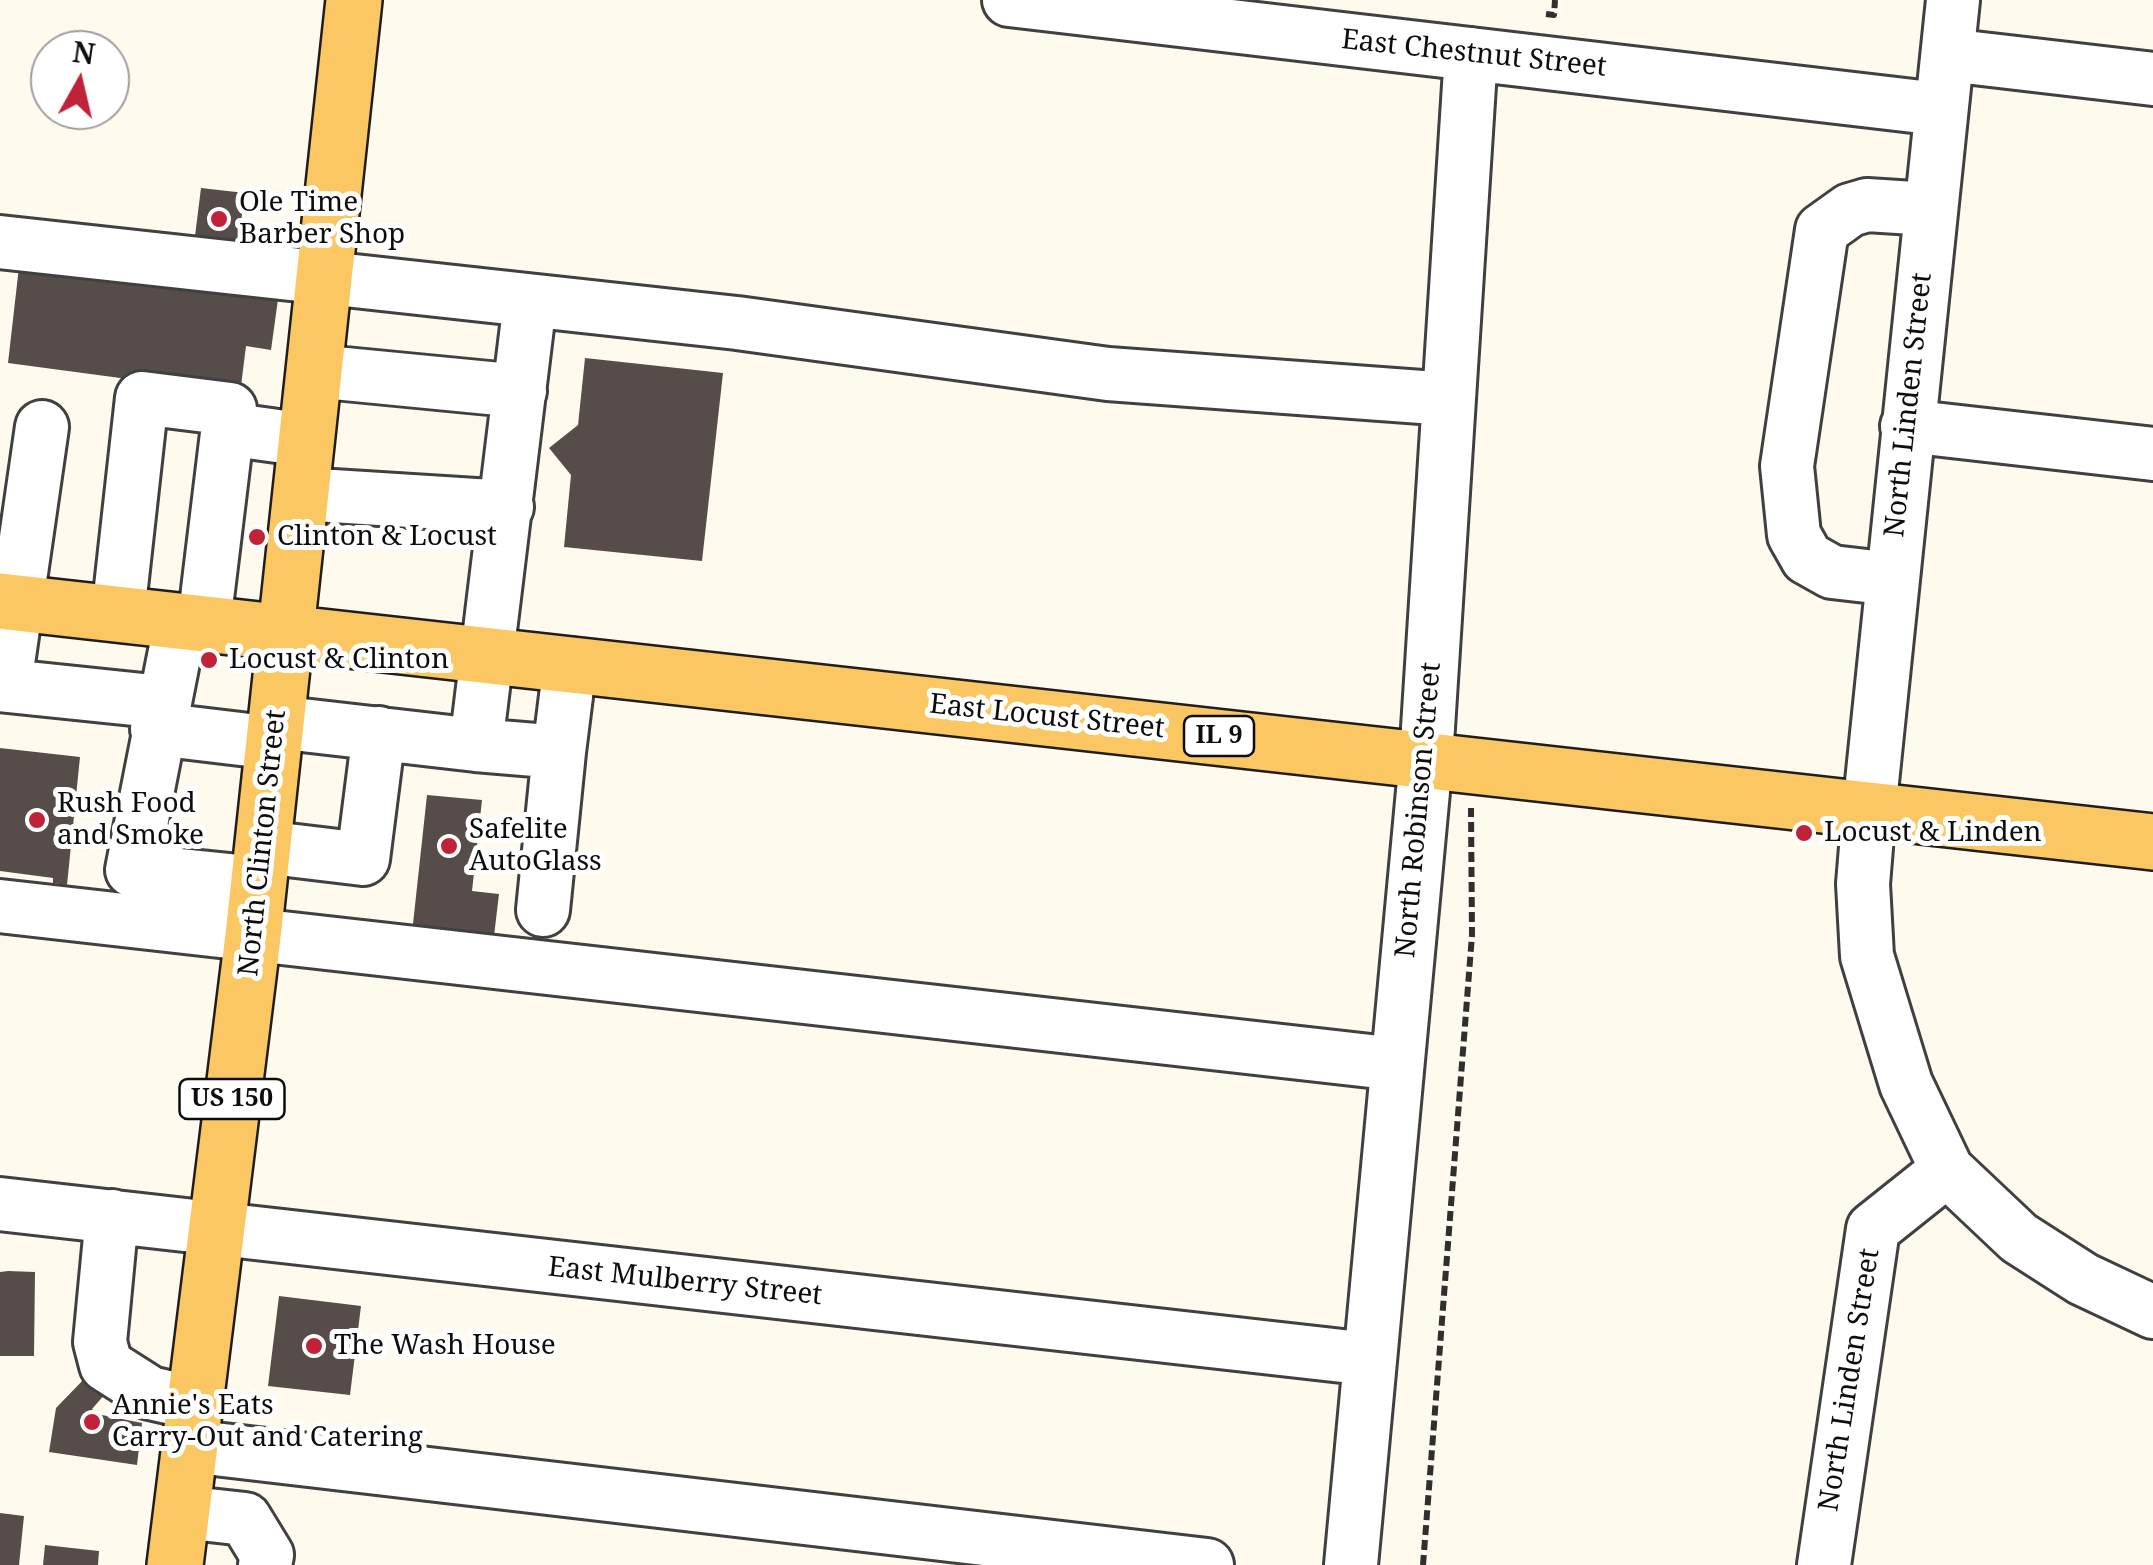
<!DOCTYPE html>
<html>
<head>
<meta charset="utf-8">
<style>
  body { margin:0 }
  #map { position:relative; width:2153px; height:1565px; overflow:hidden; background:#fffaee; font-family:"Noto Serif",serif }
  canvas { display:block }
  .north { position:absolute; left:30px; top:30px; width:100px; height:100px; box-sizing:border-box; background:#fff; border:2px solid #9e9e9e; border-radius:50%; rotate:8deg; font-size:28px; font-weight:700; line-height:40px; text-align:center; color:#0d0d0d }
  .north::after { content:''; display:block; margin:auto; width:35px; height:45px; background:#c02339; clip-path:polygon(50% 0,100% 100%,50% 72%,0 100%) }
</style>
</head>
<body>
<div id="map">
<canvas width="2153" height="1565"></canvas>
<div class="north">N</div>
</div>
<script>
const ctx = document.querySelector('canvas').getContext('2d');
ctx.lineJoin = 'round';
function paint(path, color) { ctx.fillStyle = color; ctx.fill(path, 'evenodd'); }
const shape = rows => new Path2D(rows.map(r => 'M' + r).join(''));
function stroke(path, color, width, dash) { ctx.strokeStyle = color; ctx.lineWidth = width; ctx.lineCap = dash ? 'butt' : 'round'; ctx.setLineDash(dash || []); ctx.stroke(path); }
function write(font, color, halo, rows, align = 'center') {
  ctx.font = font + ' "Noto Serif",serif'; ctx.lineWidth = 10; ctx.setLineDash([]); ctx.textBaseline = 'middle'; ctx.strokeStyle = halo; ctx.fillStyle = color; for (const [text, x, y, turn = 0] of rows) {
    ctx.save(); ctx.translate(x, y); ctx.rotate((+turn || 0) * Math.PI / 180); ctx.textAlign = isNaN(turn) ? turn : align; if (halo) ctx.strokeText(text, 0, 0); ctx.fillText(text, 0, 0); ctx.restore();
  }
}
paint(shape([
  [201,188,245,193,237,250,194,244],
  [20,258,279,292,271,350,246,346,240,394,8,363],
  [585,358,723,373,702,561,564,547,571,475,549,448,578,425],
  [0,748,80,757,67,885,53,883,53,878,0,871],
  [427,795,482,800,472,891,499,894,494,936,412,933],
  [8,1271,35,1272,34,1356,0,1356,0,1272],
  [279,1296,361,1306,350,1395,268,1386],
  [86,1377,106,1393,92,1409,97,1414,142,1423,137,1465,49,1452,56,1408],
  [0,1513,24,1516,19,1565,0,1565],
  [45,1545,99,1551,98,1565,43,1565]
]), '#564d4a');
const minor = shape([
  [1009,0,1939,109],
  [1953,0,1869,811,1863,884,1867,956,1906,1084,1947,1170,2019,1238,2083,1279,2153,1312],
  [1948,55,2153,79],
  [0,242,737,323,1108,374,1449,399],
  [314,371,520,391],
  [1907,426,2153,454],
  [227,429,306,440],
  [301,494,507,507],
  [1892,579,1832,572,1807,558,1794,535,1787,466,1822,230,1850,210,1867,205,1929,209],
  [118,614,142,398,230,409,204,623],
  [181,621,132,870,259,883],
  [5,684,42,427],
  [0,685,162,702],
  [276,722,476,745,530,302],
  [157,729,274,743],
  [476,745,559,752,570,664],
  [263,847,363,859,379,733],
  [0,906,1397,1064],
  [543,910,559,752],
  [0,1204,1369,1359],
  [112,1216,100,1342,106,1365,150,1393,194,1403],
  [189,1446,1207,1565],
  [182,1512,245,1519,267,1555,265,1565],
  [1351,1565,1426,759,1471,54],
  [1824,1565,1873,1229,1947,1170]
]);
const major = shape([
  [0,601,2153,842],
  [175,1565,253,936,354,0]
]);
stroke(minor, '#404040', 58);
stroke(major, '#1e1e1e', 60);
stroke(shape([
  [1546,14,1554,15,1555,0],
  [1423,1565,1472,935,1471,808]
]), '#2f2f2f', 6, [10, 5]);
stroke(minor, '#fff', 52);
stroke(major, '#fac762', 55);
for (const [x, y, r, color] of [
  [219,219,10,"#c02339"],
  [257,537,10,"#c02339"],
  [209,660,10,"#c02339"],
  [37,820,10,"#c02339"],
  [1804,833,10,"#c02339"],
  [449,846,10,"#c02339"],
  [314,1346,10,"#c02339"],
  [92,1422,10,"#c02339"]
]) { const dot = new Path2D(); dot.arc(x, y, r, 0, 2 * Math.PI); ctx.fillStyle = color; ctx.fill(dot); stroke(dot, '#fff', 4); }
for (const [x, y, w] of [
  [1219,736,70],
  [232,1099,105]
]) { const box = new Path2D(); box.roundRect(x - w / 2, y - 20, w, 40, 8); ctx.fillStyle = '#fff'; ctx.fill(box); stroke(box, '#0d0d0d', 2.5); }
write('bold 25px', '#0d0d0d', null, [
  ["IL 9",1219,736],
  ["US 150",232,1099]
]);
write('28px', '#0d0d0d', '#fff', [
  ["East Chestnut Street",1474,54,6],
  ["North Linden Street",1909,405,-84],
  ["East Locust Street",1047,717,6],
  ["North Robinson Street",1419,810,-85],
  ["North Clinton Street",263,843,-84],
  ["East Mulberry Street",685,1282,6],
  ["North Linden Street",1850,1380,-81]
]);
write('28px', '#0d0d0d', '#fff', [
  ["Ole Time",239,203],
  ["Barber Shop",239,235],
  ["Clinton & Locust",277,537],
  ["Locust & Clinton",229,660],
  ["Rush Food",57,804],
  ["and Smoke",57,836],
  ["Safelite",469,830],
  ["AutoGlass",469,862],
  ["Locust & Linden",1824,833],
  ["The Wash House",334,1346],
  ["Annie's Eats",112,1406],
  ["Carry-Out and Catering",112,1438]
], 'left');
</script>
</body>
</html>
